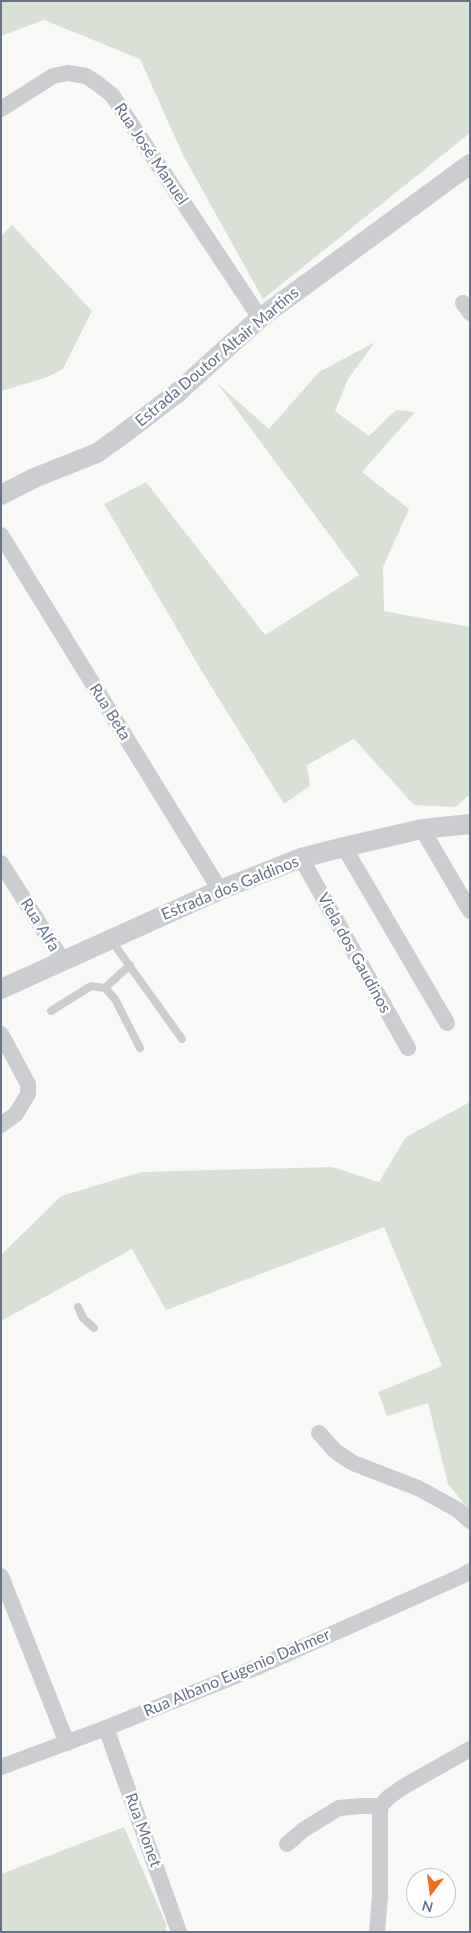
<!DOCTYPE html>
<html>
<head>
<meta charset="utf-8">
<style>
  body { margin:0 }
  #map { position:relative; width:471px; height:1933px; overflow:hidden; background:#f8f9f6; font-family:Lato,sans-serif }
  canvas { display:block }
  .frame { position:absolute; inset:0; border:2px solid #657489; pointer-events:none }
  .north { position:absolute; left:406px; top:1868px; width:50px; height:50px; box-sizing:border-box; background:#fff; border:1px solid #c1c7d0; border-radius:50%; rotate:195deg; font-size:14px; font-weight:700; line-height:20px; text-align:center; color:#657489 }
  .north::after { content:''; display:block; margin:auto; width:18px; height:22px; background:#ef6d1f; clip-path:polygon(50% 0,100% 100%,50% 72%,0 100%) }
</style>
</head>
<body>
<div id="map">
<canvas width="471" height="1933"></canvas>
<div class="frame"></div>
<div class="north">N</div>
</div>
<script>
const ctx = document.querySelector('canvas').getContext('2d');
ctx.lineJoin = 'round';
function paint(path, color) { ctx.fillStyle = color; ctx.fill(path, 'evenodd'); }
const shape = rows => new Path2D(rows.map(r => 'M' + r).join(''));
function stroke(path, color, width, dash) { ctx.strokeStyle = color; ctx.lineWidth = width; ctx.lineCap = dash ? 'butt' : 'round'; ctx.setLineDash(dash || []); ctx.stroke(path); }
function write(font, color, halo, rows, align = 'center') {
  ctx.font = font + ' Lato,sans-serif'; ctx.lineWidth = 5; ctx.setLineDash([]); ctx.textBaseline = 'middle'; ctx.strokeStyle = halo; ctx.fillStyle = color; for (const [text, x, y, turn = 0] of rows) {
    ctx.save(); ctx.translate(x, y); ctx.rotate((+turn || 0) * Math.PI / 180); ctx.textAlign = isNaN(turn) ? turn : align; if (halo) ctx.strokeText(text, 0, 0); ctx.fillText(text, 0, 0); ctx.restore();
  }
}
paint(shape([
  [1,1,470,1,470,133,263,299,183,155,140,59,44,20,1,36],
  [12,225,92,311,63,369,45,378,1,391,1,236],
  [375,342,348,379,335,411,369,436,396,410,415,412,362,472,409,509,383,567,384,611,470,627,470,794,456,807,414,805,354,739,307,765,310,786,284,804,201,670,104,504,146,482,265,635,359,575,217,383,269,429,319,372],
  [470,1102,470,1511,448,1484,428,1403,387,1416,378,1392,442,1366,384,1227,166,1310,132,1249,1,1321,1,1255,61,1196,141,1172,332,1167,379,1182,406,1137],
  [124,1827,166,1924,166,1932,1,1932,1,1874]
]), '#d9e1d6');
stroke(shape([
  [111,940,182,1039],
  [105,988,130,965],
  [51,1011,91,986,105,988,115,999,140,1048],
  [78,1307,83,1318,94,1328]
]), '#cbcdd1', 8);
stroke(shape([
  [1,109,53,76,68,73,86,76,98,84,112,95,260,318],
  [463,303,470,313],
  [1,535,220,890],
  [422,829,470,911],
  [344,847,447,1023],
  [301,858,408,1048],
  [1,863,63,961],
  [1,1034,28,1084,28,1094,16,1114,1,1125],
  [319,1433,335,1451,353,1463,418,1488,458,1510,470,1521],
  [1,1576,67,1743],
  [106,1728,179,1932],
  [1,1767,106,1728,260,1666,464,1575,470,1571],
  [287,1844,303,1830,339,1808,360,1806,380,1806,389,1797,403,1787,470,1749],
  [377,1932,380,1896,380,1806]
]), '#cbcdd1', 16);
stroke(shape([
  [1,495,34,478,97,453,122,435,176,394,260,318,470,164],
  [1,989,220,890,301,858,344,847,422,829,470,824]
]), '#cbcdd1', 20);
write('16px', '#657489', '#fff', [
  ["Rua José Manuel",151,154,56],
  ["Estrada Doutor Altair Martins",217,357,-40],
  ["Rua Beta",110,712,58],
  ["Estrada dos Galdinos",230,888,-22],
  ["Rua Alfa",40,925,58],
  ["Viela dos Gaudinos",354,953,61],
  ["Rua Albano Eugenio Dahmer",237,1673,-23],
  ["Rua Monet",143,1830,70]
]);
</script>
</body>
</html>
